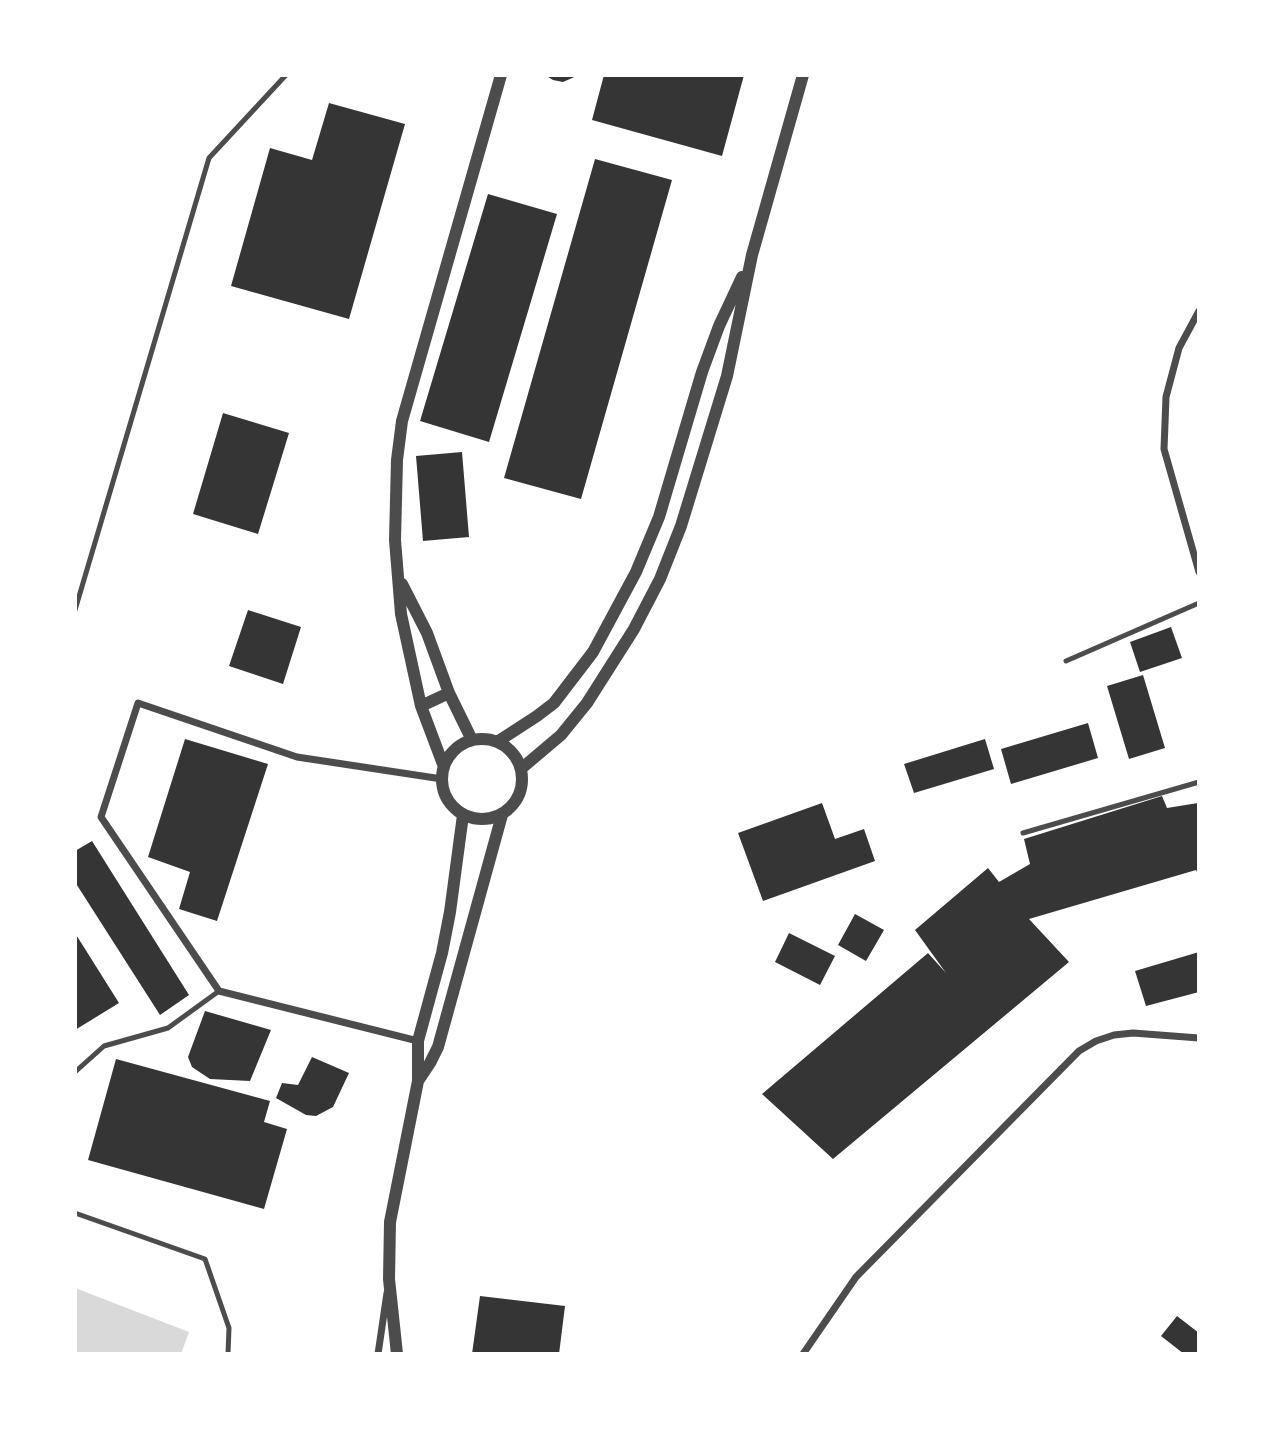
<!DOCTYPE html>
<html>
<head>
<meta charset="utf-8">
<style>
  body { margin:0 }
  #map { position:relative; width:1274px; height:1429px; overflow:hidden; background:#fff; font-family:Poppins,sans-serif }
  canvas { display:block }
  .frame { position:absolute; inset:0; border:77px solid #fff; pointer-events:none }
</style>
</head>
<body>
<div id="map">
<canvas width="1274" height="1429"></canvas>
<div class="frame"></div>
</div>
<script>
const ctx = document.querySelector('canvas').getContext('2d');
ctx.lineJoin = 'round';
function paint(path, color) { ctx.fillStyle = color; ctx.fill(path, 'evenodd'); }
const shape = rows => new Path2D(rows.map(r => 'M' + r).join(''));
function stroke(path, color, width, dash) { ctx.strokeStyle = color; ctx.lineWidth = width; ctx.lineCap = dash ? 'butt' : 'round'; ctx.setLineDash(dash || []); ctx.stroke(path); }
paint(shape([
  [75,1288,189,1332,181,1354,75,1354]
]), '#d9d9d9');
paint(shape([
  [545,75,579,75,563,82,553,80],
  [604,75,744,75,722,156,592,120],
  [329,103,405,124,349,319,231,286,270,148,312,160],
  [595,159,672,180,581,499,504,478],
  [488,194,557,214,489,442,420,421],
  [223,413,289,433,258,534,193,514],
  [462,452,469,537,423,541,416,456],
  [248,610,301,627,283,684,229,666],
  [1171,627,1182,658,1140,672,1130,642],
  [1143,675,1165,748,1129,759,1107,686],
  [1088,723,1098,758,1011,784,1001,749],
  [185,739,268,764,217,921,179,909,190,872,148,857],
  [985,739,994,769,914,793,904,764],
  [1162,796,1167,808,1198,803,1199,876,1196,870,1029,919,1069,962,833,1159,762,1094,928,953,946,973,915,930,988,868,999,882,1030,864,1024,839],
  [822,803,835,839,864,829,875,861,763,901,738,833],
  [92,841,189,995,160,1015,75,882,75,851],
  [855,914,884,930,866,961,838,945],
  [75,933,119,1003,75,1030],
  [789,933,835,956,820,985,775,962],
  [1199,952,1199,992,1146,1006,1135,971],
  [205,1011,271,1030,250,1081,210,1079,192,1067,188,1057],
  [312,1057,349,1073,333,1107,316,1116,306,1115,276,1098,282,1083,298,1085],
  [116,1059,270,1101,264,1122,287,1129,264,1209,88,1160],
  [480,1296,565,1306,559,1354,472,1354],
  [1177,1316,1199,1333,1198,1354,1184,1354,1161,1336]
]), '#353535');
stroke(shape([
  [75,610,209,158,286,75],
  [1066,661,1199,603],
  [1023,833,1199,782],
  [75,1072,104,1046,168,1028,219,991],
  [75,1213,205,1259,229,1328,228,1354]
]), '#4c4c4c', 5);
stroke(shape([
  [1199,311,1179,348,1166,397,1164,449,1199,572],
  [418,1041,219,991,101,817,138,703,297,757,442,779],
  [378,1354,387,1293],
  [803,1354,856,1277,1079,1051,1096,1041,1114,1035,1133,1033,1199,1038]
]), '#4c4c4c', 7);
stroke(shape([
  [402,584,427,633,449,693,472,740],
  [421,706,449,693],
  '442 779a40 40 0 1 1 80 0a40 40 0 1 1-80 0Z',
  [497,742,537,716,554,703,593,652,614,613,636,572,659,517,702,372,719,326,742,277],
  [444,767,421,706,401,614,395,540,397,460,402,421,501,75],
  [522,768,561,735,587,703,634,629,660,579,681,526,727,376,752,255,803,75],
  [418,1081,430,1063,438,1047,502,815],
  [397,1354,389,1279,390,1222,418,1081,418,1041,442,953,450,912,463,815]
]), '#4c4c4c', 12);
</script>
</body>
</html>
